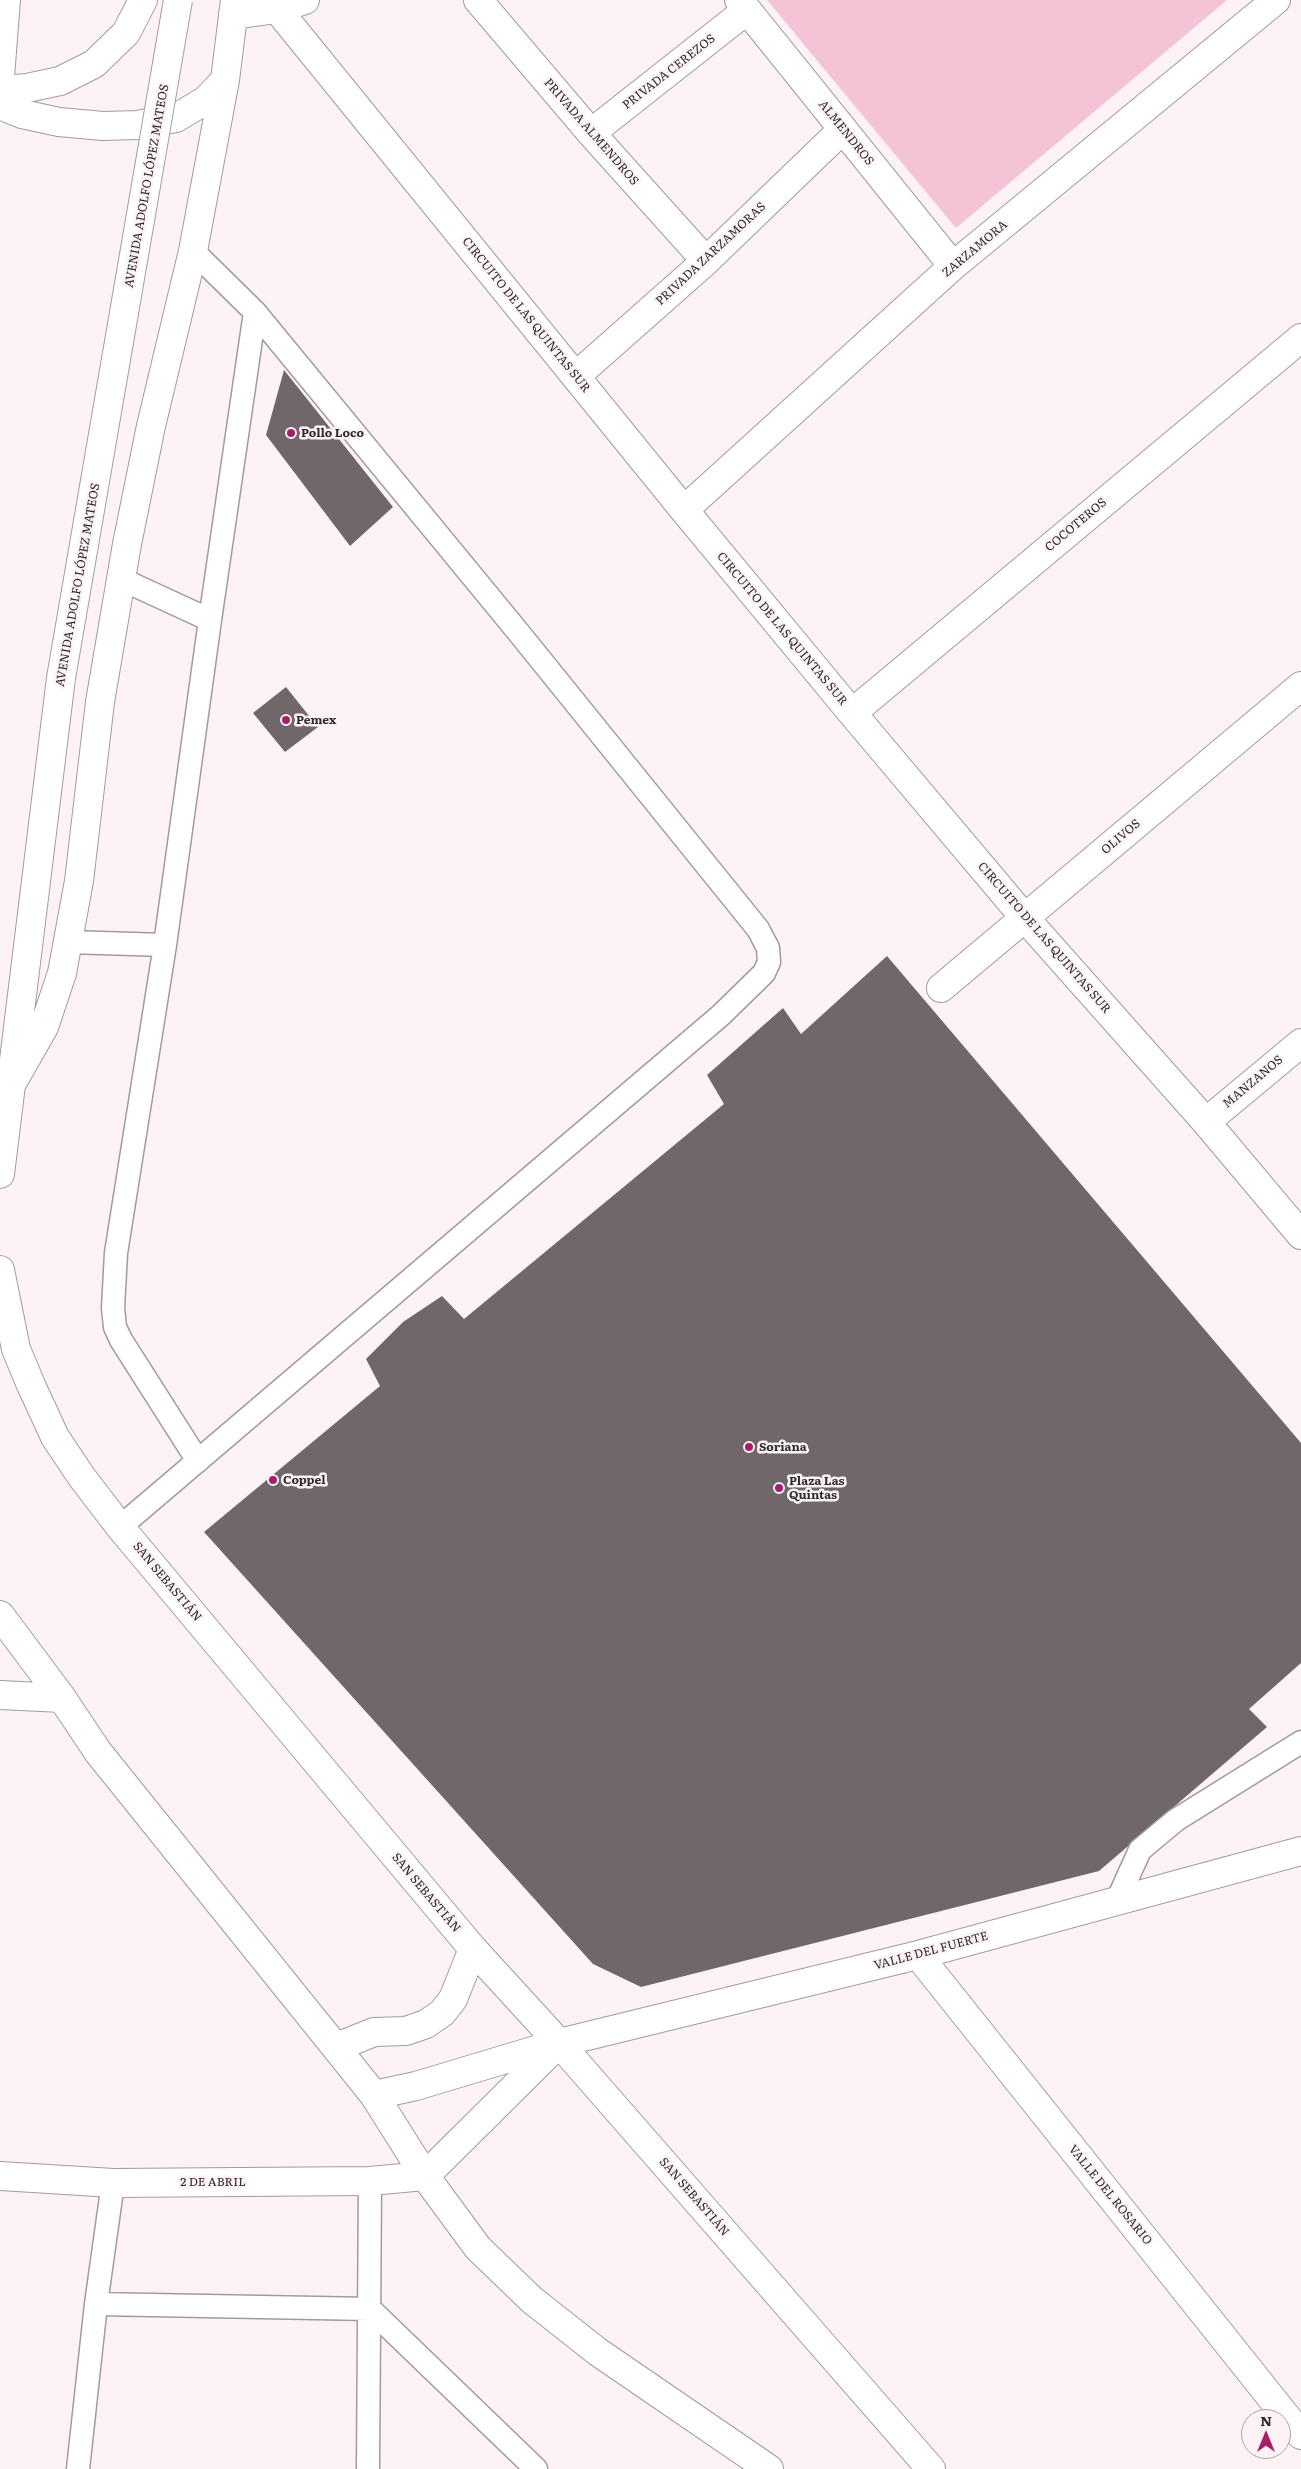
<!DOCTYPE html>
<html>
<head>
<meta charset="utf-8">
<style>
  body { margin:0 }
  #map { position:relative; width:1301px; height:2469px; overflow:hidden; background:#fdf3f7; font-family:Literata,serif }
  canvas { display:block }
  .north { position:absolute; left:1241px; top:2409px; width:50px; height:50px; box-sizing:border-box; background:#fdf3f7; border:1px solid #a9a2a5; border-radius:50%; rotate:0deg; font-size:14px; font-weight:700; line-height:20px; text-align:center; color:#2c292a }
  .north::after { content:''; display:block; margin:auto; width:18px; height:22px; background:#a51e67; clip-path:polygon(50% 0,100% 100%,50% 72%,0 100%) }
</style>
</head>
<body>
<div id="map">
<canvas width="1301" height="2469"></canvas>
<div class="north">N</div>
</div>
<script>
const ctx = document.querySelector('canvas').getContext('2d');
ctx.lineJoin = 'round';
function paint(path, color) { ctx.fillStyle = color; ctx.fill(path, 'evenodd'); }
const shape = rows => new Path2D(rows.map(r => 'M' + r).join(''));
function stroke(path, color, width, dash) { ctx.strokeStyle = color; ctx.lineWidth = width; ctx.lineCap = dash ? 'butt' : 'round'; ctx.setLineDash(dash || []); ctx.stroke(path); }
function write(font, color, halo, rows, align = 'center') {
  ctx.font = font + ' Literata,serif'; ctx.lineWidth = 5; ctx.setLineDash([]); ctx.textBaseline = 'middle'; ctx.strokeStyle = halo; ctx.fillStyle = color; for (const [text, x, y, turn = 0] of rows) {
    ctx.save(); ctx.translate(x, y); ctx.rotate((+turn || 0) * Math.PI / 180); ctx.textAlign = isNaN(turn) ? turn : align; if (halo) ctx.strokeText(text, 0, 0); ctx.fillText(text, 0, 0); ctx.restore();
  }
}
paint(shape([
  [767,0,1227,0,956,228]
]), '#f5c3d6');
paint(shape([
  [284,370,393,507,350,546,266,435],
  [286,687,318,727,285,752,253,713],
  [887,956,1301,1443,1301,1663,1249,1709,1267,1727,1099,1871,641,1987,593,1964,204,1532,380,1386,366,1359,403,1322,442,1296,464,1319,724,1104,707,1075,783,1008,801,1034]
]), '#6f676a');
const lane = shape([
  [121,579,210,620],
  [68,942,165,945],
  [198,1461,121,1340,115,1327,113,1308,116,1253,165,945,210,620,255,312],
  [120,1527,721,1015,764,973,769,962,768,948,758,929,519,633,255,312,193,251],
  [1117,1901,1140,1850,1176,1820,1301,1742],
  [96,2304,370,2309,536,2469],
  [78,2469,96,2304,113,2183],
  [368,2469,370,2181]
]);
const street = shape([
  [478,0,591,133,706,261],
  [739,0,953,266],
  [277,9,684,510,852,713,1024,917,1206,1122,1301,1235],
  [233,15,277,9,305,0],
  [591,133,747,10],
  [576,376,706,261,843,129],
  [684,510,953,266,1276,0],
  [852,713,1301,338],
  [941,988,1301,686],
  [1206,1122,1301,1043],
  [918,1955,1301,2435],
  [374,2095,416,2086,559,2043,918,1955,1301,1851],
  [0,2176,113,2183,370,2181,425,2176,556,2046]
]);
const secondary = shape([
  [0,77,6,0],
  [0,90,27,88,60,81,94,64,126,33,143,0],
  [0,105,22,114,59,122,103,126,137,125,176,118,206,100,225,80],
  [12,1083,44,1027,62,973,79,881,100,702,127,544,151,426,193,251,225,80,235,0],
  [0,1174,61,678],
  [0,1270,16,1349,31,1385,55,1437,81,1476,120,1527,473,1949,559,2043,931,2469],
  [0,1615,62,1698,98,1752,374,2095,425,2176,478,2248,532,2300,598,2352,769,2469],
  [0,1695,62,1698],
  [337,2047,374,2032,406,2031,426,2024,442,2013,453,1999,473,1949]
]);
stroke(lane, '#a39a9e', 25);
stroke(street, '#a39a9e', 30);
stroke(secondary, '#a39a9e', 30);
stroke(lane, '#fff', 22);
stroke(street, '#fff', 28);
stroke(secondary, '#fff', 28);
const secondaryBridge = shape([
  [61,678,178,0]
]);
stroke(secondaryBridge, '#a39a9e', 30, []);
stroke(secondaryBridge, '#fff', 28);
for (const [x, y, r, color] of [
  [291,433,5,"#a51e67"],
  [286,720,5,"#a51e67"],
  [749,1447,5,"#a51e67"],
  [273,1480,5,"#a51e67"],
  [779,1488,5,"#a51e67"]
]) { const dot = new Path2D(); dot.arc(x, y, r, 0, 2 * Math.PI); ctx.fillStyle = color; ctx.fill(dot); stroke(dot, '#fdf3f7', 2); }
write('12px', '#2c292a', '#fdf3f7', [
  ["PRIVADA CEREZOS",669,72,-38],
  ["PRIVADA ALMENDROS",591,132,49],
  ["ALMENDROS",846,133,51],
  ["AVENIDA ADOLFO LÓPEZ MATEOS",147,186,-80],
  ["ZARZAMORA",975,249,-40],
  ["PRIVADA ZARZAMORAS",711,254,-43],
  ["CIRCUITO DE LAS QUINTAS SUR",526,315,51],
  ["COCOTEROS",1076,525,-40],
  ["AVENIDA ADOLFO LÓPEZ MATEOS",78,585,-80],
  ["CIRCUITO DE LAS QUINTAS SUR",782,629,50],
  ["OLIVOS",1121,837,-40],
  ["CIRCUITO DE LAS QUINTAS SUR",1044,938,49],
  ["MANZANOS",1253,1082,-40],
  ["SAN SEBASTIÁN",167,1582,50],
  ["SAN SEBASTIÁN",426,1893,50],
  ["VALLE DEL FUERTE",931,1951,-15],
  ["2 DE ABRIL",213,2182],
  ["VALLE DEL ROSARIO",1110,2195,51],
  ["SAN SEBASTIÁN",694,2197,49]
]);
write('bold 12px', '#2c292a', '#fdf3f7', [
  ["Pollo Loco",301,433],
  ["Pemex",296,720],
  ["Soriana",759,1447],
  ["Coppel",283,1480],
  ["Plaza Las",789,1481],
  ["Quintas",789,1495]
], 'left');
</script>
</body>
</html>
